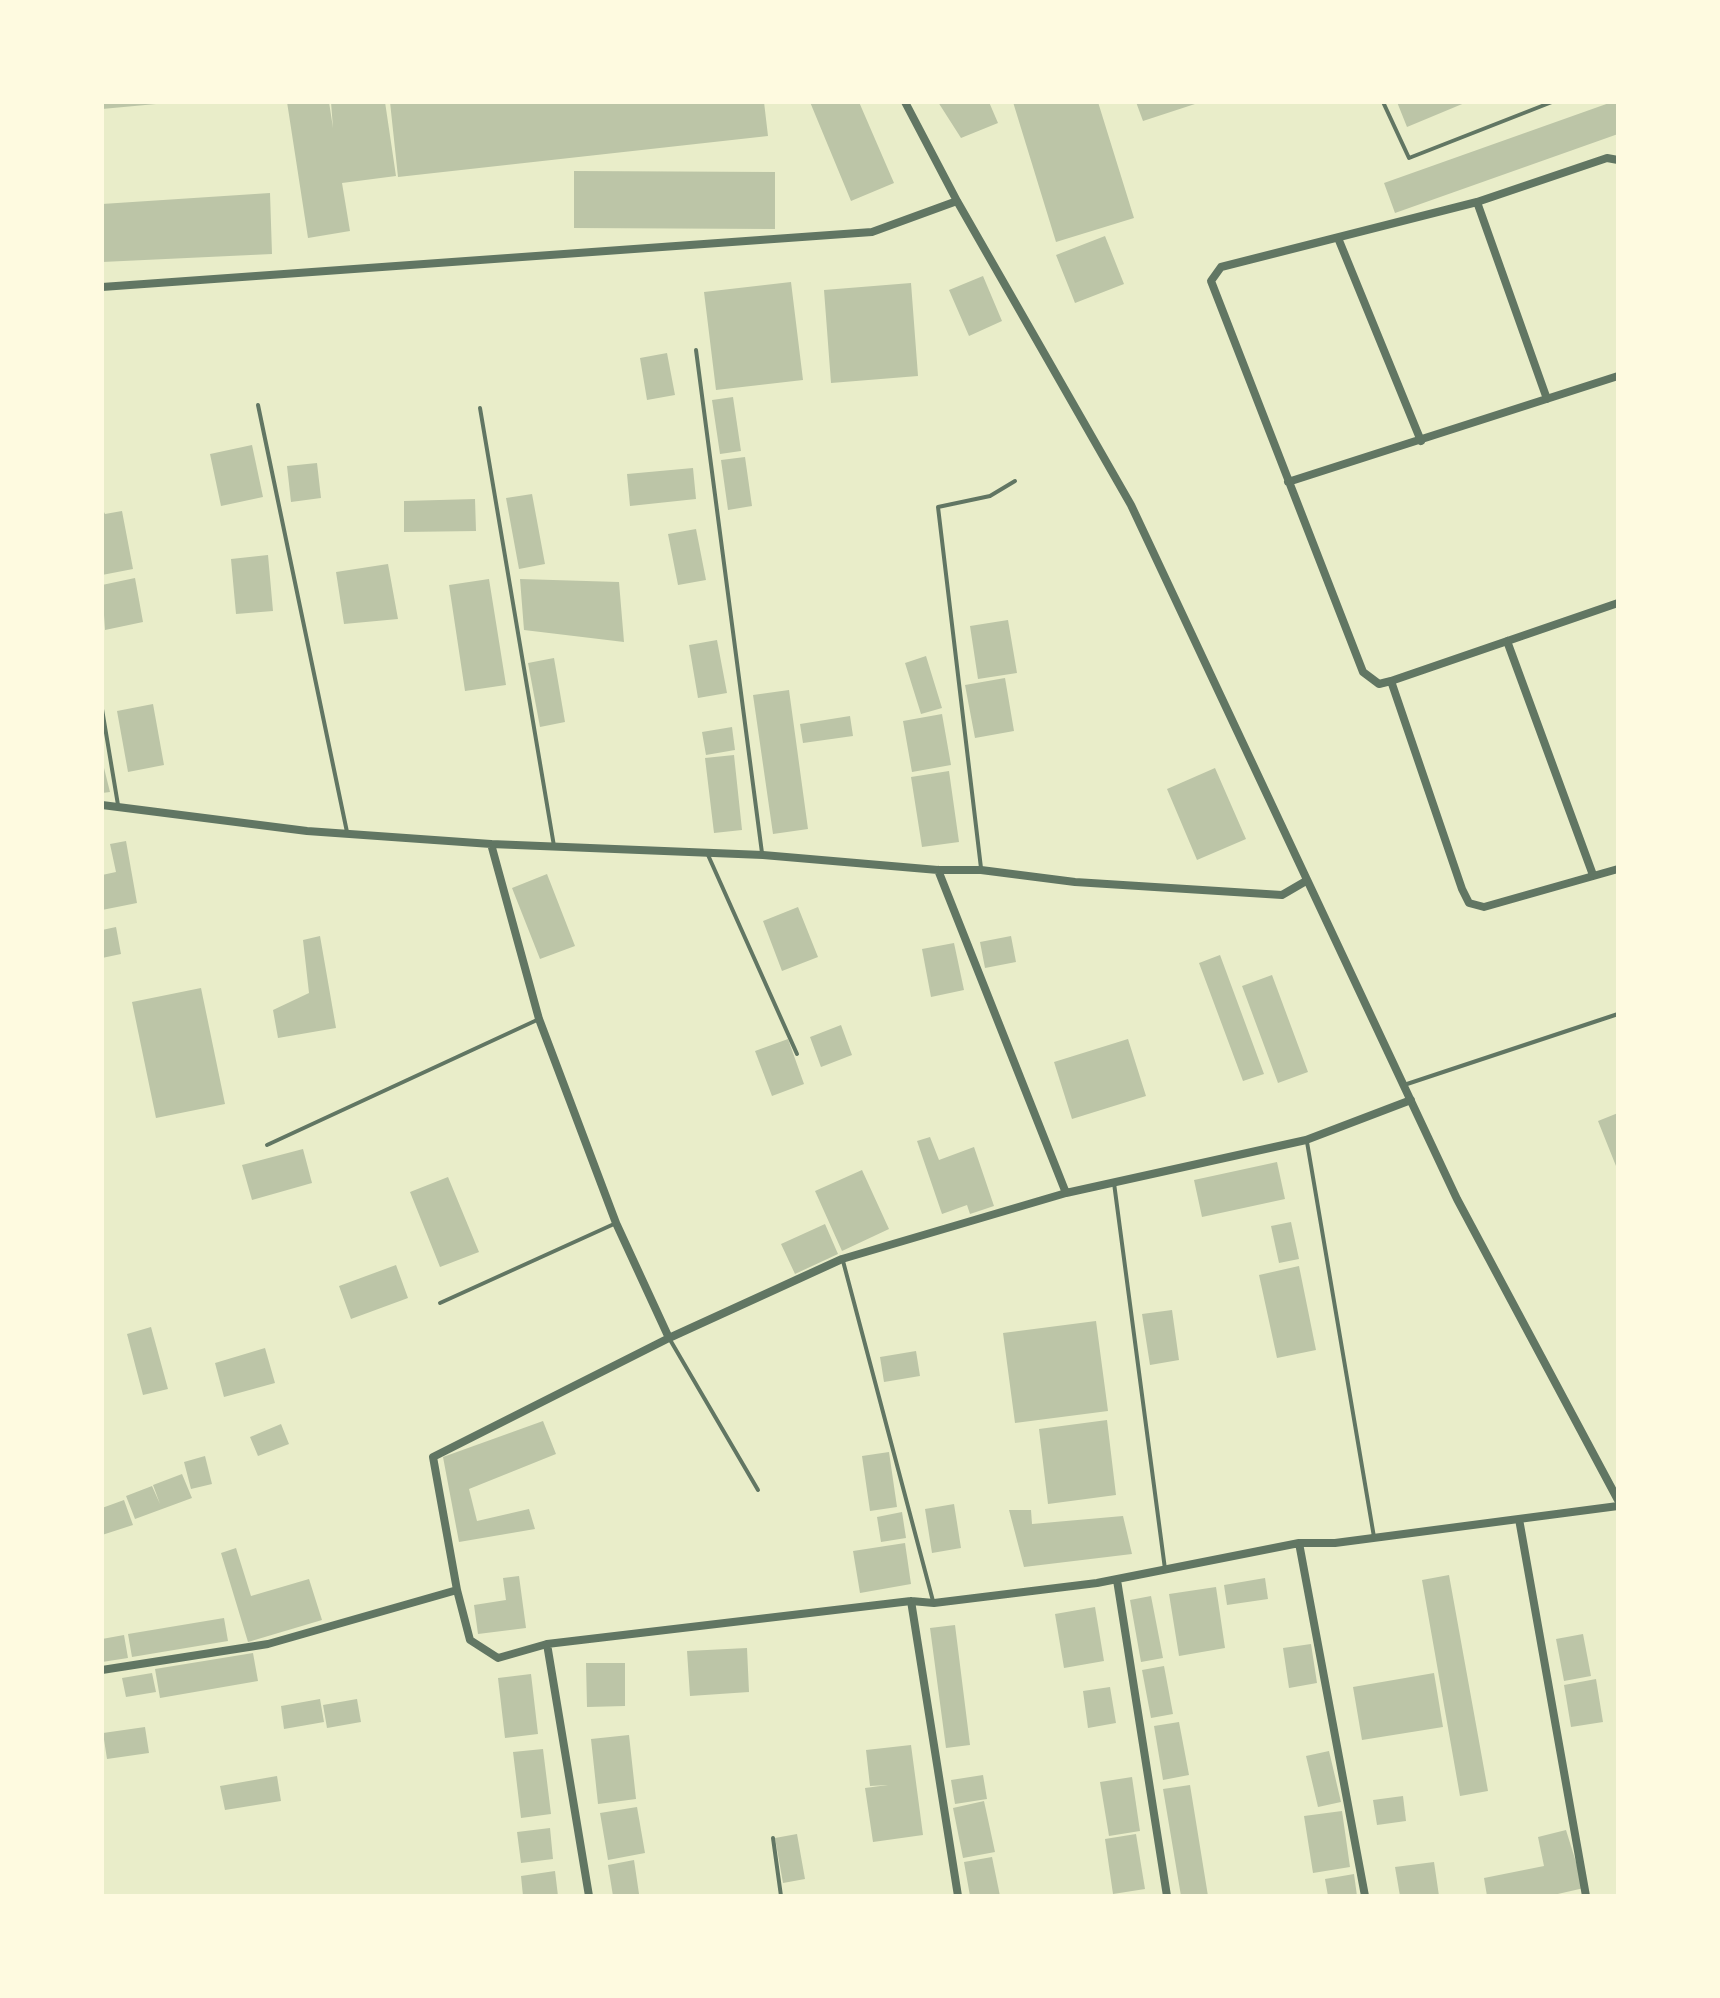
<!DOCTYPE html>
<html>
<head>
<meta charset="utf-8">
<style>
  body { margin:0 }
  #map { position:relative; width:1720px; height:1998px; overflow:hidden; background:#e9edc9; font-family:Mulish,sans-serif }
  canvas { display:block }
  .frame { position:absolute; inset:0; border:104px solid #fefae0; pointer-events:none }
</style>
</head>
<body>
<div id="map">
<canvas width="1720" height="1998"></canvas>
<div class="frame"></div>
</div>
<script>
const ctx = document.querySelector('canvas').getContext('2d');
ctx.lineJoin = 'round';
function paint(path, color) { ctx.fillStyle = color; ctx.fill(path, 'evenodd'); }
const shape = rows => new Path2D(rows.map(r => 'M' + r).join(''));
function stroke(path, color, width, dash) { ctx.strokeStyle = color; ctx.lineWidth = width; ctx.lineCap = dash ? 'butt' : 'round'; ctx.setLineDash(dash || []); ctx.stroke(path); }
paint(shape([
  [102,102,156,102,156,104,102,109],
  [287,102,329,102,333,128,331,102,385,102,396,176,342,183,350,231,308,238],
  [390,102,764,102,768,136,398,177],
  [810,102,859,102,894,183,851,201],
  [938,102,989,102,998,123,961,138],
  [1013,102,1098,102,1134,218,1056,242],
  [1136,102,1198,102,1198,103,1143,121],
  [1397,102,1467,102,1407,127],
  [1612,102,1618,102,1618,134,1395,213,1384,183],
  [574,171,775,172,775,229,574,228],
  [270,193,272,254,102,262,102,204],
  [1105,236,1124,284,1075,303,1056,255],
  [983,276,1002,321,969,336,949,290],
  [791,282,803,380,716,390,704,292],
  [911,283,918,376,831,383,824,290],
  [667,353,675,395,647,400,640,358],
  [733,397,741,451,720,454,712,400],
  [252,445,263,497,221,506,210,454],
  [745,457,752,506,728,510,721,460],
  [317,463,321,498,291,502,287,466],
  [693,468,696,499,630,506,627,474],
  [532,494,545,564,519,569,506,498],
  [475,499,476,531,404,532,404,501],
  [102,508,105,514,122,511,133,569,102,575],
  [696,529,706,580,678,585,668,534],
  [268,555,273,611,236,614,231,559],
  [388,564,398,619,344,624,336,572],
  [135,578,143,622,105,630,102,585],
  [489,579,506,685,465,691,449,585],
  [520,579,619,582,624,642,524,630],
  [1008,620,1017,673,978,679,970,626],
  [717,640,727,693,698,698,689,645],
  [926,656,942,708,921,714,905,663],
  [554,658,565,722,540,727,528,663],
  [1005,678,1014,731,975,738,965,685],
  [789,690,808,829,773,834,753,695],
  [153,704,164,765,128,772,117,711],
  [942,714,951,765,912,772,903,721],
  [850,716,853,736,803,743,800,724],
  [732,727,735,750,706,755,702,732],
  [734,755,742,830,714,833,705,758],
  [102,764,103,764,110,792,102,793],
  [1215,768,1246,839,1197,860,1167,789],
  [949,771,959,842,922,847,911,777],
  [126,841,137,903,102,910,102,875,116,872,110,844],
  [547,874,575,946,540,959,512,888],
  [798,907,818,957,782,971,763,921],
  [116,927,121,954,102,958,102,930],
  [320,936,336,1028,278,1038,273,1010,309,993,303,940],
  [1011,936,1016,962,985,968,980,942],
  [954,943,964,990,931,997,922,949],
  [1220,955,1264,1074,1243,1081,1199,963],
  [1272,975,1308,1072,1278,1083,1242,986],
  [201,988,225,1104,156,1118,132,1002],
  [841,1025,852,1055,821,1067,810,1037],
  [788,1039,804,1084,772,1096,755,1051],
  [1128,1039,1146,1096,1072,1119,1054,1062],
  [1618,1113,1618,1171,1598,1121],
  [930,1137,939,1160,974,1147,994,1206,970,1214,967,1205,942,1214,917,1141],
  [303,1149,312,1183,252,1200,242,1165],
  [1277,1162,1285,1199,1202,1217,1194,1180],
  [862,1170,889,1229,842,1251,815,1191],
  [448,1177,479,1252,440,1267,410,1192],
  [1291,1222,1299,1259,1279,1263,1271,1226],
  [825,1224,838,1254,795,1274,781,1244],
  [396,1265,408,1298,351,1319,339,1286],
  [1299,1266,1316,1350,1277,1358,1259,1275],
  [1172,1310,1179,1360,1150,1365,1142,1314],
  [1096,1321,1108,1411,1015,1423,1003,1333],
  [151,1327,168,1389,143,1395,127,1334],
  [265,1348,275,1383,224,1397,215,1363],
  [916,1351,920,1376,884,1382,880,1357],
  [1107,1420,1116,1495,1048,1504,1039,1429],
  [543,1421,556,1454,469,1489,477,1521,529,1509,535,1529,459,1542,443,1457],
  [281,1424,289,1444,258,1456,250,1437],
  [889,1452,897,1507,870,1511,862,1456],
  [205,1456,212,1484,191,1489,184,1462],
  [182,1474,192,1498,135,1519,126,1496,152,1486,160,1504,153,1485],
  [124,1500,133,1525,102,1535,102,1508],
  [954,1504,961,1548,932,1553,925,1509],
  [1009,1510,1031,1510,1032,1524,1123,1516,1132,1554,1024,1567],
  [902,1512,906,1538,881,1542,877,1517],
  [905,1543,911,1584,860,1593,853,1551],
  [236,1548,251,1596,309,1579,322,1620,248,1642,221,1553],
  [1449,1575,1488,1791,1460,1796,1422,1580],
  [519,1576,526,1628,478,1634,474,1605,506,1600,503,1578],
  [1265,1578,1268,1599,1227,1605,1224,1585],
  [1216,1587,1225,1648,1179,1656,1169,1594],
  [1151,1596,1163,1658,1141,1662,1130,1600],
  [1095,1607,1104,1661,1064,1668,1055,1614],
  [224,1618,228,1641,132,1657,128,1634],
  [955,1625,970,1745,946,1748,930,1628],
  [1583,1634,1591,1676,1564,1681,1556,1639],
  [124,1635,128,1658,102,1662,102,1639],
  [1311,1644,1317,1683,1289,1688,1283,1648],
  [747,1648,749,1692,690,1696,687,1651],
  [253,1653,258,1681,160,1698,155,1669],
  [586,1663,625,1663,625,1706,587,1707],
  [1164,1666,1173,1714,1151,1718,1142,1670],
  [152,1673,156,1692,126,1697,122,1678],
  [1434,1673,1443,1727,1362,1740,1353,1687],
  [531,1674,538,1734,505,1738,498,1678],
  [1596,1679,1603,1722,1571,1727,1564,1685],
  [1110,1687,1116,1723,1088,1728,1083,1691],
  [320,1699,324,1722,284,1729,281,1706],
  [357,1699,361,1722,327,1728,323,1705],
  [1179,1722,1189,1775,1163,1780,1154,1726],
  [145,1727,149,1753,107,1759,103,1733],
  [629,1735,636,1799,598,1804,591,1739],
  [911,1745,923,1835,873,1842,865,1788,888,1785,870,1786,866,1750],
  [543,1749,551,1814,521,1818,513,1752],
  [1329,1751,1341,1802,1318,1807,1306,1756],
  [983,1775,987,1799,955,1804,951,1780],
  [277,1776,281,1801,225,1810,220,1786],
  [1132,1777,1140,1831,1109,1836,1100,1782],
  [1190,1785,1208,1896,1181,1896,1163,1789],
  [1403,1796,1406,1821,1377,1825,1373,1800],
  [984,1801,995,1852,963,1858,953,1808],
  [637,1807,645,1853,608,1860,600,1813],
  [1342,1811,1350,1867,1313,1873,1304,1816],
  [550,1828,553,1859,521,1863,517,1832],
  [1566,1830,1584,1888,1549,1896,1487,1896,1484,1878,1544,1866,1538,1837],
  [797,1834,805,1879,783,1883,775,1838],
  [1136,1834,1145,1889,1113,1894,1105,1839],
  [992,1857,1000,1896,970,1896,964,1862],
  [634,1860,639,1894,613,1896,608,1865],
  [1434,1862,1439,1896,1400,1896,1395,1867],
  [555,1871,558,1896,523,1896,521,1876],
  [1354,1874,1357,1896,1328,1896,1325,1879]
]), '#bcc5a7');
stroke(shape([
  [1383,102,1409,158,1552,102],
  [696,350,762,853],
  [258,405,347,832],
  [480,408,554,846],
  [102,709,118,805],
  [708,855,797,1054],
  [981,868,938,507,990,496,1015,481],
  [1404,1085,1618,1014],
  [1307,1142,1374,1537],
  [267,1145,537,1020],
  [1114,1183,1165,1569],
  [843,1261,933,1601],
  [440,1303,614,1224],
  [669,1338,758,1490],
  [773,1838,781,1896]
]), '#617663', 4);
stroke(shape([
  [905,102,957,201,1131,505,1457,1199,1618,1500],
  [1618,160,1607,158,1477,202,1221,267,1211,281,1363,672,1379,684,1391,681,1462,889,1469,903,1484,907,1618,869],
  [1477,202,1547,399],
  [1338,238,1421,441],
  [102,287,872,232,957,201],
  [1288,482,1618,376],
  [1507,641,1593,875],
  [1391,681,1618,603],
  [102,805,307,831,491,844,763,855,938,870,981,870,1075,882,1282,895,1306,881],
  [938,870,1066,1193,1306,1140,1411,1100],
  [669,1338,842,1259,1066,1193],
  [1519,1519,1586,1896],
  [1299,1543,1365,1896],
  [1117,1580,1167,1896],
  [457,1590,433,1457,669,1338,616,1223,539,1019,491,844],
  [911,1601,958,1896],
  [547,1644,589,1896],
  [102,1670,268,1644,457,1590,470,1640,498,1658,547,1644,911,1601,934,1603,1097,1583,1299,1543,1335,1543,1618,1506]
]), '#617663', 8);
</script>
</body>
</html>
